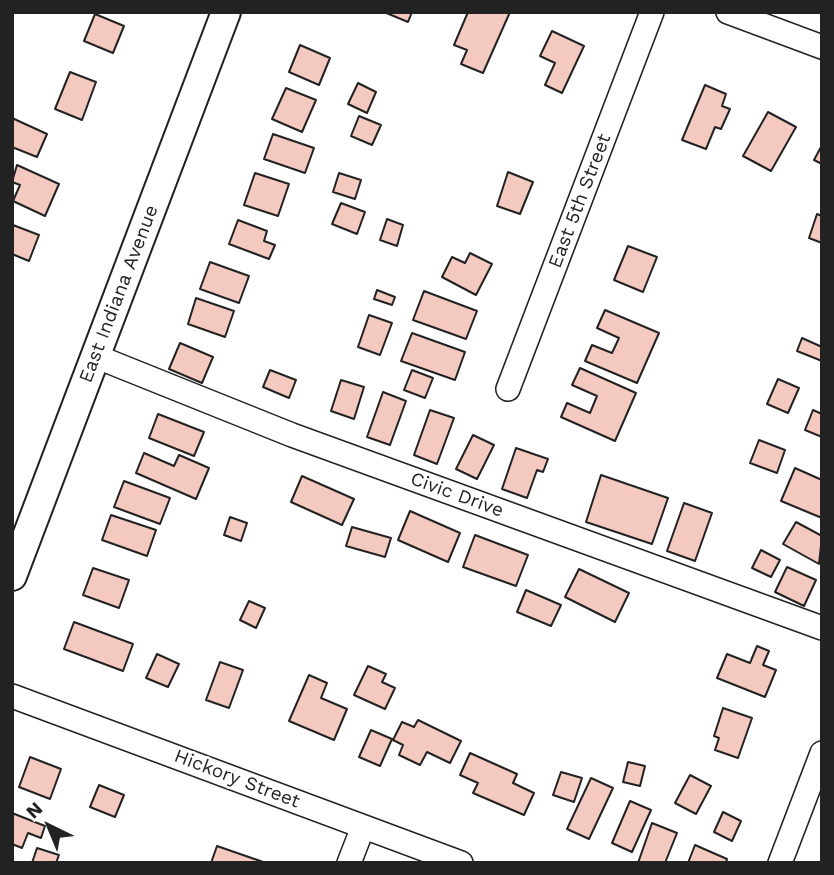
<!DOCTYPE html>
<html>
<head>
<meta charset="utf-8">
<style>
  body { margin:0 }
  #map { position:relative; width:834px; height:875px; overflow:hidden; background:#fff; font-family:"Work Sans",sans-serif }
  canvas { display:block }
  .frame { position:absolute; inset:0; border:14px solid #222; pointer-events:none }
  .north { position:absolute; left:14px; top:791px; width:70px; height:70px; -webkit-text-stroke:5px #fff; paint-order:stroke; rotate:317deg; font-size:19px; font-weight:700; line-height:28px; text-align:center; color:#222 }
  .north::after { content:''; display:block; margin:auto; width:24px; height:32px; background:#222; clip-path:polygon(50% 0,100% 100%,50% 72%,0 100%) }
</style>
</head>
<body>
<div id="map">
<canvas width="834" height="875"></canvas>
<div class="frame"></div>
<div class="north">N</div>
</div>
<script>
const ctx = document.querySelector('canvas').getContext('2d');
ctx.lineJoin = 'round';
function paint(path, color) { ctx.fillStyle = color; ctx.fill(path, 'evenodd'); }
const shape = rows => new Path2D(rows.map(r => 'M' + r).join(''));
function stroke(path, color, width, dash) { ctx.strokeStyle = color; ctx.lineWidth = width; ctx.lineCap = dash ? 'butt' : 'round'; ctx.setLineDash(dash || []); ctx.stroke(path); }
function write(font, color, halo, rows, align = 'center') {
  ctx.font = font + ' "Work Sans",sans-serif'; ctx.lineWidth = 5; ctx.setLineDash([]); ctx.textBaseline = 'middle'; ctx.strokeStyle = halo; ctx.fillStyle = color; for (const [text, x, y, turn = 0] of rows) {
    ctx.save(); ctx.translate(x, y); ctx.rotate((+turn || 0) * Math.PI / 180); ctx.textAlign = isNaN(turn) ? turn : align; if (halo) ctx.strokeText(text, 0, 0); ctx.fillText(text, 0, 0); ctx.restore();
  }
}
const building = shape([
  [384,12,412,12,408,22,384,12],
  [468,12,510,12,483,73,461,64,467,50,454,45,468,12],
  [95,14,124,26,113,53,84,41,95,14],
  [552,31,584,46,562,93,545,85,555,63,540,56,552,31],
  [300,45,330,58,319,85,289,72,300,45],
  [70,72,96,82,82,120,55,109,70,72],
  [358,83,376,92,367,113,348,104,358,83],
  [705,85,726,94,722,106,730,109,721,129,715,127,706,149,682,140,705,85],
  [286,88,316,100,302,132,272,119,286,88],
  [768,112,796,127,771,171,743,156,768,112],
  [359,116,381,125,372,145,351,136,359,116],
  [12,118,47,134,37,157,12,147,12,118],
  [273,134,314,148,305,173,264,159,273,134],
  [822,145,822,164,814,160,822,145],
  [17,165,59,184,45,216,13,201,20,185,12,182,17,165],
  [508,172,533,182,520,214,497,206,508,172],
  [255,173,289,184,278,216,244,205,255,173],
  [339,173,361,180,355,199,333,192,339,173],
  [341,203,365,212,357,234,332,224,341,203],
  [817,214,822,216,822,243,809,238,817,214],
  [387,219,403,225,397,246,380,240,387,219],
  [238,220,267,231,264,241,275,245,269,259,229,244,238,220],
  [13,225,39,235,29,261,12,254,13,225],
  [628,246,657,257,643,292,614,280,628,246],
  [470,253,492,264,476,295,442,277,452,257,465,263,470,253],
  [210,262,249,276,239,303,200,289,210,262],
  [377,290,395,297,392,305,374,299,377,290],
  [424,291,477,311,466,339,413,320,424,291],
  [196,298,234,311,225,337,188,324,196,298],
  [605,310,659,333,637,383,585,361,592,345,612,353,619,338,597,328,605,310],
  [369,315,392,323,380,355,358,347,369,315],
  [412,333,465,352,455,380,401,361,412,333],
  [802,338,822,347,822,361,797,351,802,338],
  [180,343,213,357,202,383,169,369,180,343],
  [580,368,636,393,615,441,561,417,567,403,590,413,597,396,572,385,580,368],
  [270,370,296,380,289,398,263,387,270,370],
  [412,370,433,378,425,398,404,390,412,370],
  [778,379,799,388,788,413,767,404,778,379],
  [341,380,364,387,354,419,331,411,341,380],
  [383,392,406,401,390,445,367,437,383,392],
  [430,410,454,418,437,464,414,455,430,410],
  [813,410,822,414,822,437,805,430,813,410],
  [158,414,204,432,194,456,149,438,158,414],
  [473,435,494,445,477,479,456,469,473,435],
  [759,440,785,450,777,473,750,463,759,440],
  [516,448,548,459,543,472,537,470,527,498,502,489,516,448],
  [144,453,174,466,179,455,209,468,196,499,136,473,144,453],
  [795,468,822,480,822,518,781,501,795,468],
  [601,475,668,498,652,544,586,522,601,475],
  [302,476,354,499,342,525,291,502,302,476],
  [124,481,170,498,160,524,114,507,124,481],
  [684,503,712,513,695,561,667,551,684,503],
  [410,511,460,533,448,562,398,540,410,511],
  [111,515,156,530,147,556,102,540,111,515],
  [230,517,247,523,241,541,224,535,230,517],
  [796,522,822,536,819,564,783,544,796,522],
  [352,527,391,538,385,557,346,546,352,527],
  [475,535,528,555,516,586,463,567,475,535],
  [761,550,780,560,771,577,752,568,761,550],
  [787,567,816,580,804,606,775,592,787,567],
  [93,568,129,580,119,608,83,595,93,568],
  [579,569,629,593,615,622,565,597,579,569],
  [526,590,561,605,551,626,517,612,526,590],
  [249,601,265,608,256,628,240,620,249,601],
  [74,622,133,644,123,671,64,649,74,622],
  [757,646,769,651,763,665,776,670,765,697,717,678,727,654,750,663,757,646],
  [157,654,179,664,168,687,146,678,157,654],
  [220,662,243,670,229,708,206,700,220,662],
  [368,666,386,674,382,682,395,688,385,709,354,695,368,666],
  [309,675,327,683,321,698,347,709,334,740,289,721,309,675],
  [723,708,752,718,738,758,715,750,719,738,714,736,723,708],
  [418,720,461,741,450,763,427,752,420,765,399,755,403,745,393,740,402,722,414,727,418,720],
  [371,730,392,739,380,766,359,757,371,730],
  [470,753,517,774,513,783,534,793,524,815,473,793,478,783,460,775,470,753],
  [30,757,61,769,50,799,19,787,30,757],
  [628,762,645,766,640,786,623,782,628,762],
  [561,772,582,778,574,802,553,795,561,772],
  [690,775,711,786,696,814,675,803,690,775],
  [591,778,613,788,589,839,567,829,591,778],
  [99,785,124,795,115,817,90,807,99,785],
  [630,801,651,810,632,852,612,843,630,801],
  [723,812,741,821,732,841,714,832,723,812],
  [12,813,45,826,41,838,28,833,22,848,12,844,12,813],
  [652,823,677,833,665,863,638,863,652,823],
  [695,845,727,859,726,863,688,863,695,845],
  [217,846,266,863,211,863,217,846],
  [37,848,59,855,56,863,32,863,37,848]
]);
paint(building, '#f3c9c0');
stroke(building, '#222', 2);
const minor = shape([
  [728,12,822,47],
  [95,356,292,435,822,628],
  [508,389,652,12],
  [12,696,461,863],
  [349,863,363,827],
  [780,863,822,753]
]);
const major = shape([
  [12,576,226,12]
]);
stroke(minor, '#222', 26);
stroke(major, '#222', 32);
stroke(minor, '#fff', 23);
stroke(major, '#fff', 28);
write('19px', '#222', '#fff', [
  ["East 5th Street",580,201,-69],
  ["East Indiana Avenue",119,294,-69],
  ["Civic Drive",457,495,20],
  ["Hickory Street",237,779,21]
]);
</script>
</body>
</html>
